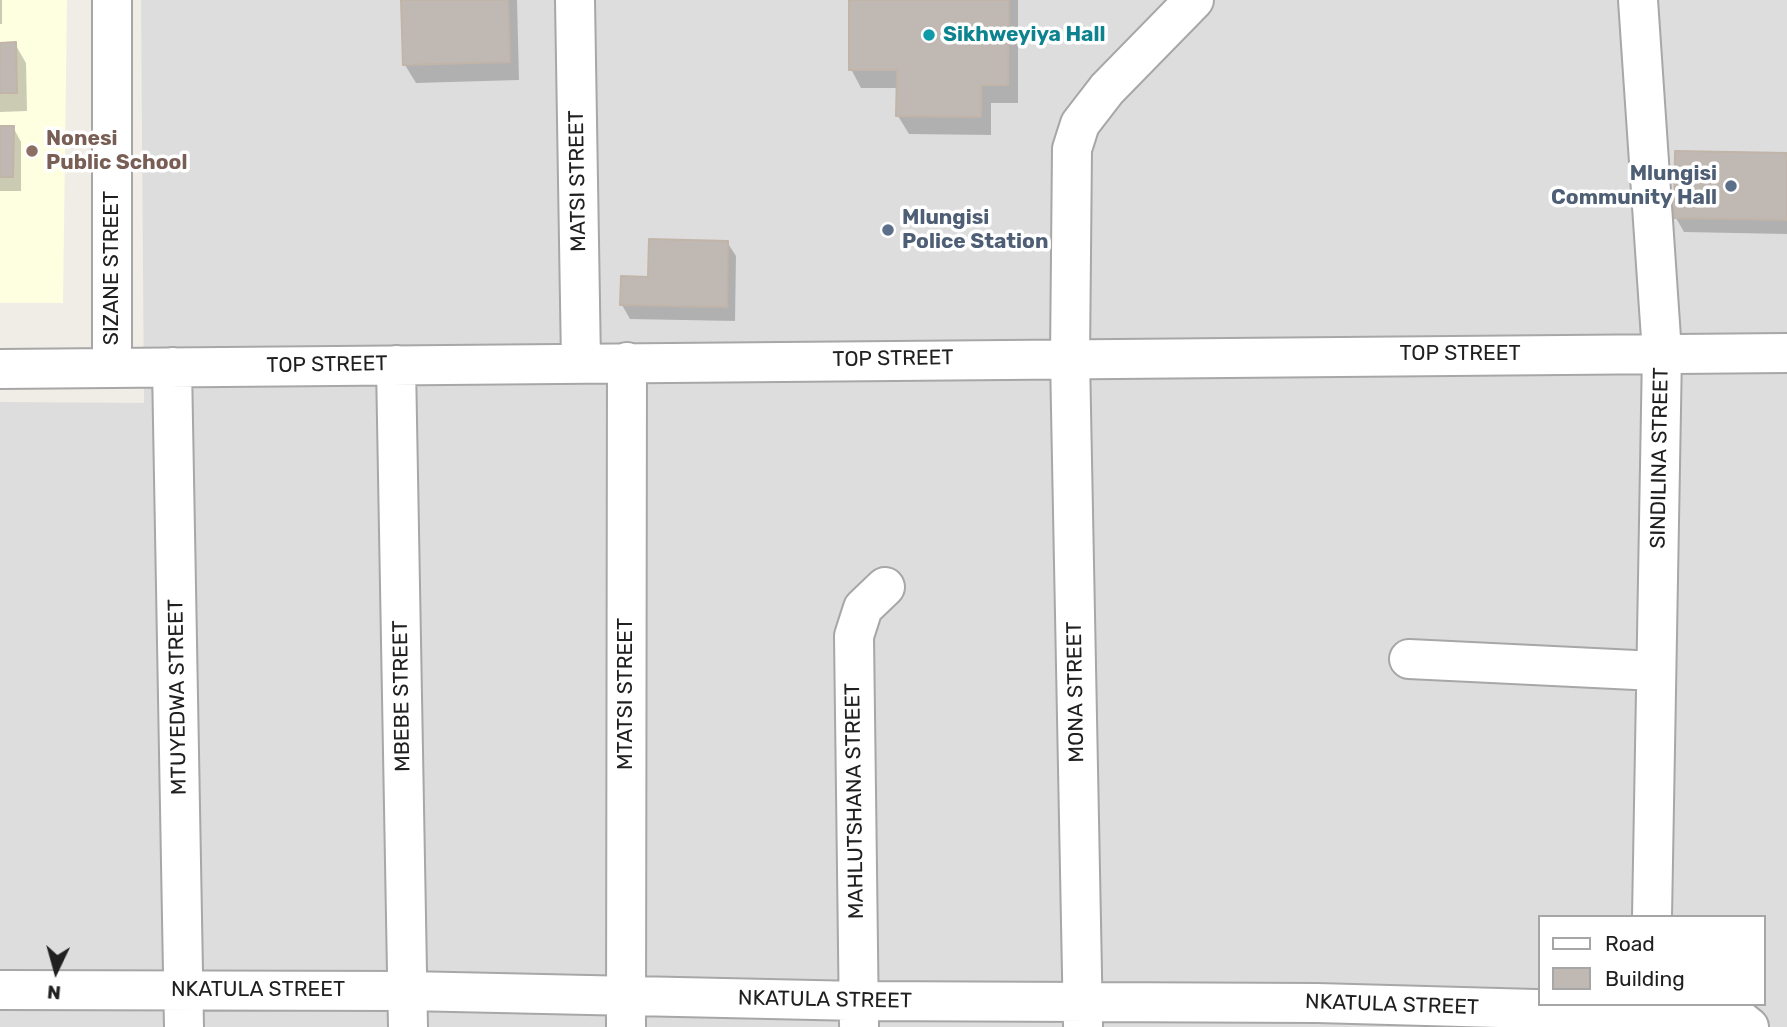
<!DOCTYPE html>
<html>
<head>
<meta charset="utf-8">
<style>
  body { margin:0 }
  #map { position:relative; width:1787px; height:1027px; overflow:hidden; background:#f0ede6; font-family:Rubik,sans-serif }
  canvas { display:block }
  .legend { position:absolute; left:1538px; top:915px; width:228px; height:91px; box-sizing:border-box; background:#fff; border:2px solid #a6a6a6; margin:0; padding:9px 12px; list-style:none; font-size:21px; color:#202020 }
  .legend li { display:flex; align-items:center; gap:14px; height:35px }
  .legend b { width:35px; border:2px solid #a6a6a6 }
  .north { position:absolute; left:21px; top:936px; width:70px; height:70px; -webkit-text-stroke:5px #fff; paint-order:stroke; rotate:185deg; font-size:19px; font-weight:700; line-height:28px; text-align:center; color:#202020 }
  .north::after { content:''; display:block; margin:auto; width:24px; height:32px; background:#202020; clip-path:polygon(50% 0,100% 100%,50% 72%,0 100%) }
</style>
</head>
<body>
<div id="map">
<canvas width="1787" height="1027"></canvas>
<ul class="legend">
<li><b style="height:9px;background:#fff"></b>Road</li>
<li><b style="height:19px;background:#c0b9b3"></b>Building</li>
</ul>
<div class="north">N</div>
</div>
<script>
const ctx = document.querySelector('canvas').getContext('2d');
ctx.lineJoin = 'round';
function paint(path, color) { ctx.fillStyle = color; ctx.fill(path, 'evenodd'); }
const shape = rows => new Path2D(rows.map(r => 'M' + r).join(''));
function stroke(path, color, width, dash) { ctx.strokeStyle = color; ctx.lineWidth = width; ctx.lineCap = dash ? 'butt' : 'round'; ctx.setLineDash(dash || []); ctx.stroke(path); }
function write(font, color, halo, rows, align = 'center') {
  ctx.font = font + ' Rubik,sans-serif'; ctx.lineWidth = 7; ctx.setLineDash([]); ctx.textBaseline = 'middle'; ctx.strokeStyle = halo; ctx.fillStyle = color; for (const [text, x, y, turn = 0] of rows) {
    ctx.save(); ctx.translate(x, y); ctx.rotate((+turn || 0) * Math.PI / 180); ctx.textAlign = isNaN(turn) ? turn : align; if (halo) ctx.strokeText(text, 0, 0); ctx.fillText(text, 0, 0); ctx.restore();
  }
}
paint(shape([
  [141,0,1787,0,1787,1027,0,1027,0,402,144,403],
  [1540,917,1764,917,1764,1004,1540,1004]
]), '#dedddd');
paint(shape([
  [0,0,67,0,63,303,0,303]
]), '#fefee1');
paint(shape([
  [0,0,2,0,2,24,0,24],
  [403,0,517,0,519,80,416,83,405,65],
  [851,0,1018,0,1018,103,991,103,991,135,909,134,898,116,898,88,861,88,851,69],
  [0,44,15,44,26,63,27,111,0,112],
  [0,127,13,127,21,142,21,191,0,191],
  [1787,155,1787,234,1684,232,1676,218],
  [727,242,736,256,735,321,630,319,622,305,650,278]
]), '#0003');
const building = shape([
  [401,0,508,0,510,62,403,65,401,0],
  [849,0,1009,0,1008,85,981,85,981,117,896,116,897,70,849,70,849,0],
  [16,42,17,93,0,93,0,43,16,42],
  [0,126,14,126,13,177,0,177,0,126],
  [1675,151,1787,153,1787,220,1674,218,1675,151],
  [649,239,728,241,727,307,620,305,621,276,648,277,649,239]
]);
paint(building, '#c0b9b3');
stroke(building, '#c1b4a9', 2);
const minor = shape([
  [112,0,112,368],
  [575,0,581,362],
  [1638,0,1662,353,1652,917],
  [396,365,408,1027],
  [172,367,184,1027],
  [0,369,1787,353],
  [1409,659,1656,671],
  [0,990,408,991,859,1001,1317,1003,1717,1014,1739,1019,1749,1027],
  [859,1025,854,636,863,608,885,587],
  [1083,1025,1070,358,1072,149,1080,124,1107,89,1194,0],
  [626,1027,627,362]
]);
stroke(minor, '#a7a7a7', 42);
stroke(minor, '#fff', 38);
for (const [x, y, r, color] of [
  [929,35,7,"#0f9aa8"],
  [32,151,7,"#8d6e63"],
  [1731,186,7,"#5c6f8a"],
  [888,230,7,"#5c6f8a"]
]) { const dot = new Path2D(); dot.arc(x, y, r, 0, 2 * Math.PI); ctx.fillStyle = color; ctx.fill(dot); stroke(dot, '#fff', 2.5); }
write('bold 21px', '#0d838f', '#fff', [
  ["Sikhweyiya Hall",943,35]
], 'left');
write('bold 21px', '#785e54', '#fff', [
  ["Nonesi",46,139],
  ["Public School",46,163]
], 'left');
write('bold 21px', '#4e5e75', '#fff', [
  ["Mlungisi",1717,174],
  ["Community Hall",1717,198],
  ["Mlungisi",902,218,"left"],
  ["Police Station",902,242,"left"]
], 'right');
write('21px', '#202020', '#fff', [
  ["MATSI STREET",578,181,-91],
  ["SIZANE STREET",112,268,-90],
  ["TOP STREET",1460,354],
  ["TOP STREET",893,359,-1],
  ["TOP STREET",327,365,-1],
  ["SINDILINA STREET",1660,458,-89],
  ["MONA STREET",1076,692,-91],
  ["MTATSI STREET",626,694,-90],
  ["MBEBE STREET",402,696,-91],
  ["MTUYEDWA STREET",178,697,-91],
  ["MAHLUTSHANA STREET",855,801,-91],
  ["NKATULA STREET",258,990],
  ["NKATULA STREET",825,1000,1],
  ["NKATULA STREET",1392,1005,2]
]);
</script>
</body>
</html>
